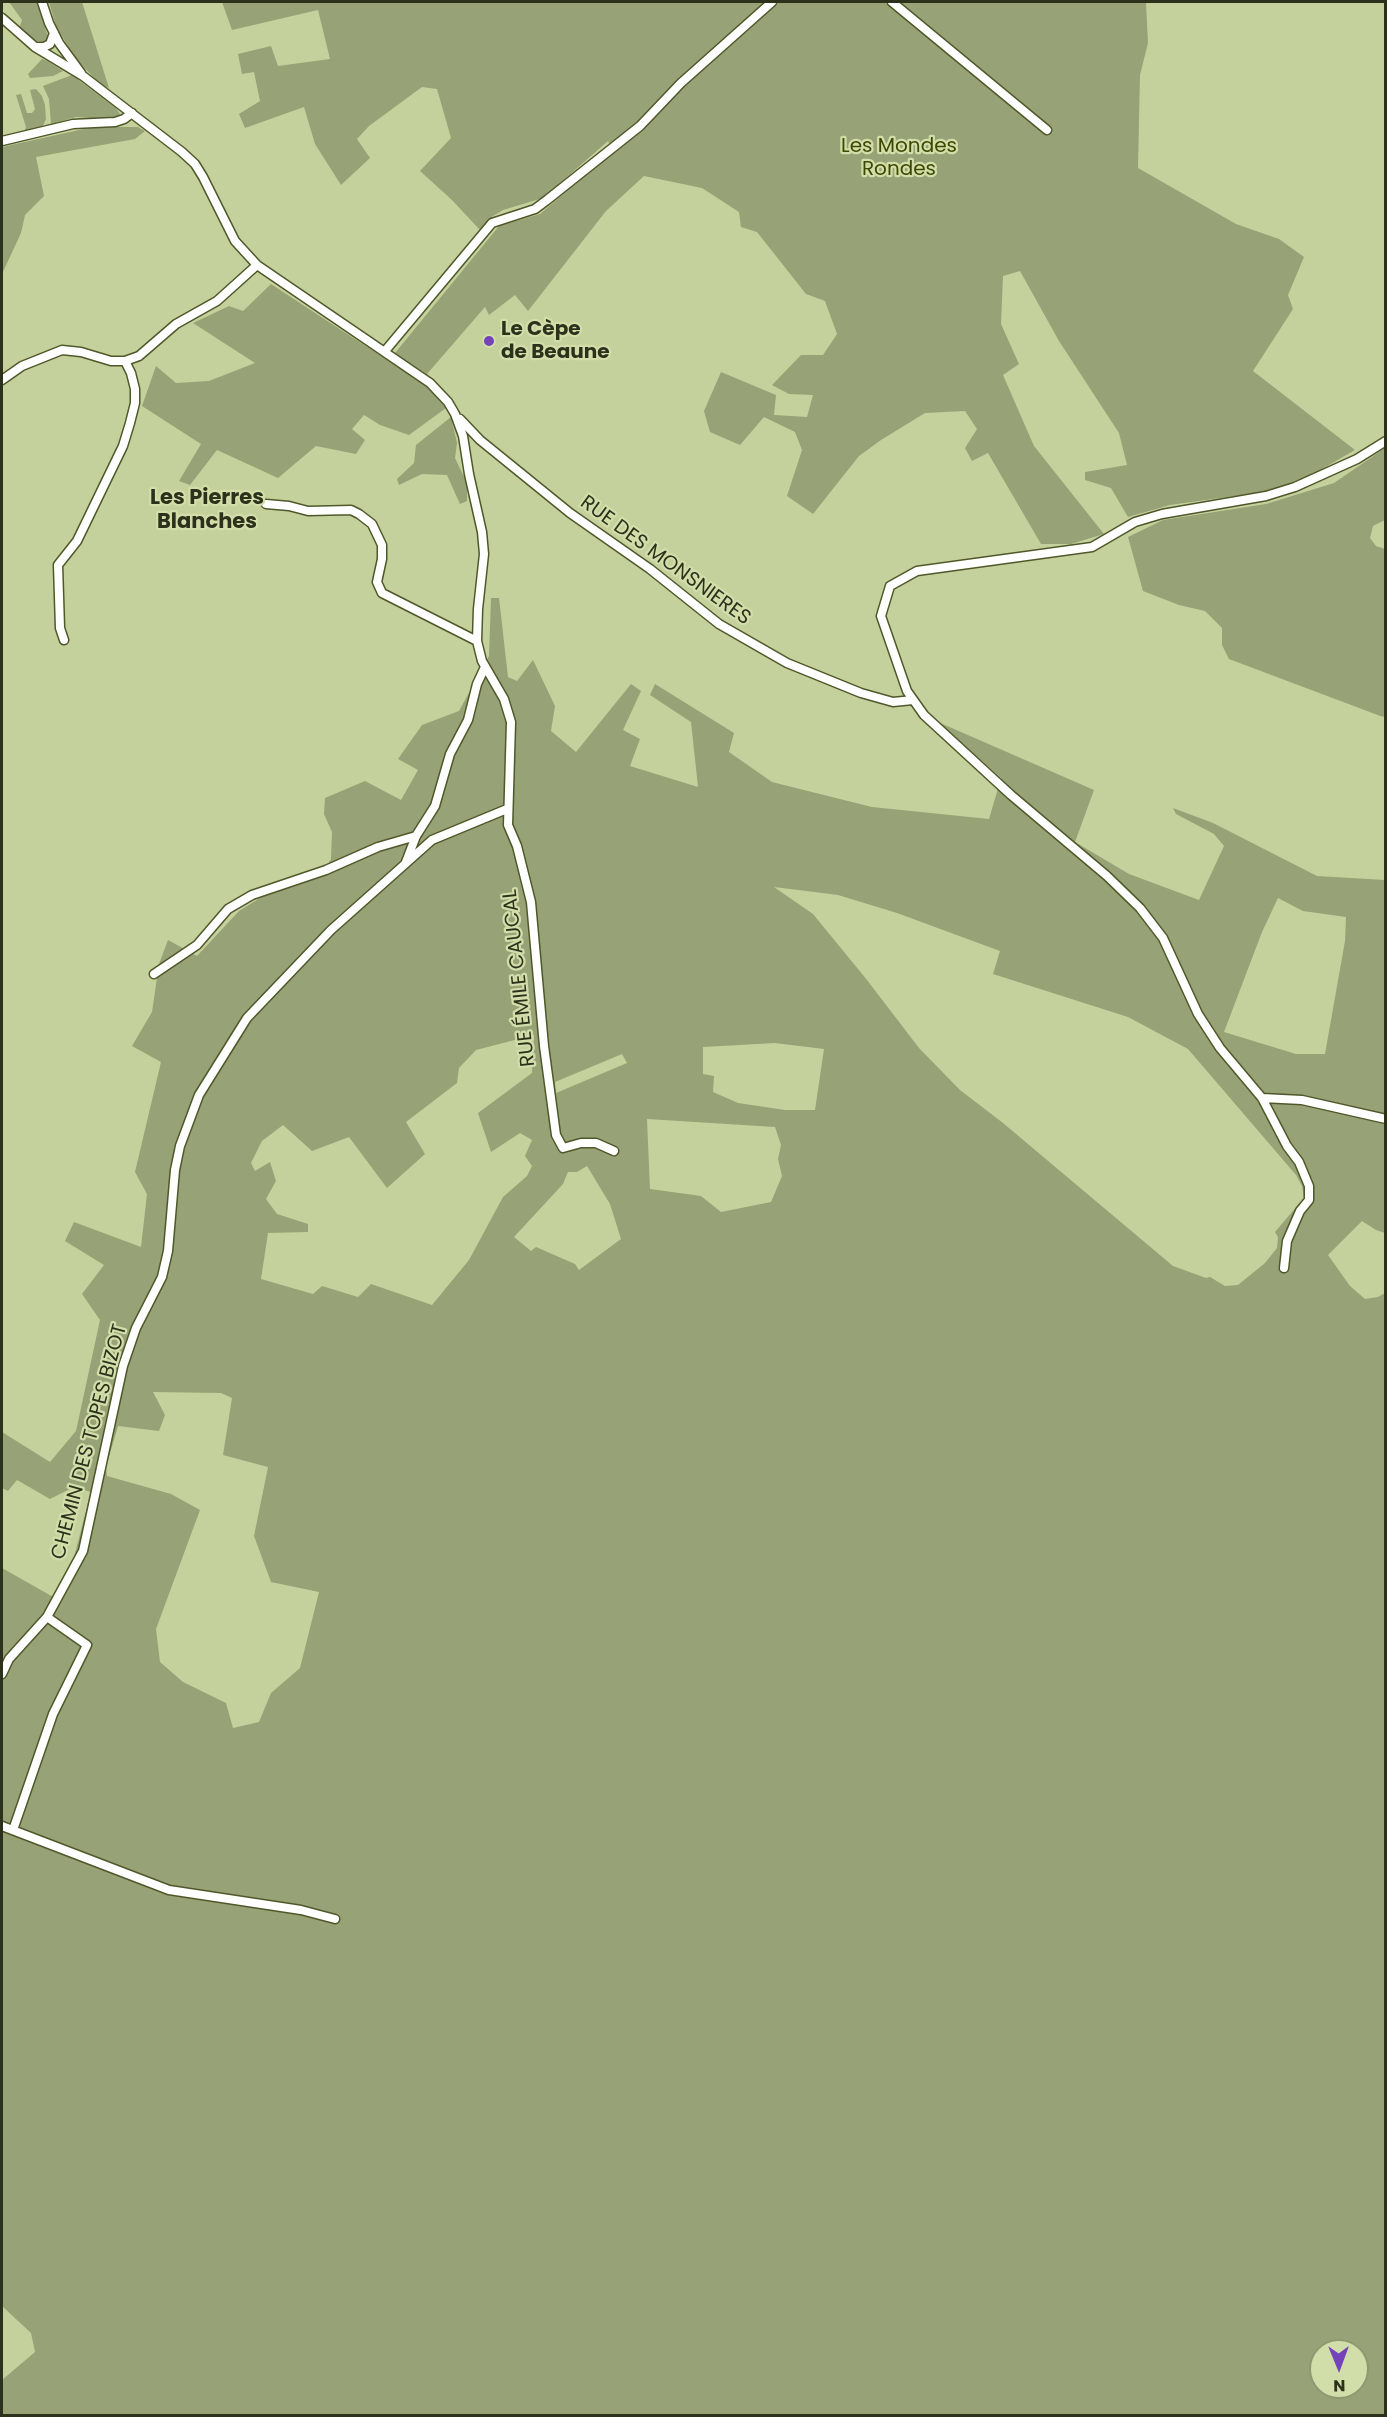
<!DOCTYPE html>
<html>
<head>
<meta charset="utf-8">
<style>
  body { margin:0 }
  #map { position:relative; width:1387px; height:2417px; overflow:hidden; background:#c4d19c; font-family:Poppins,sans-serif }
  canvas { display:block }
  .frame { position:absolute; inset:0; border:3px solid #2c311c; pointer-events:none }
  .north { position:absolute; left:1309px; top:2339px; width:60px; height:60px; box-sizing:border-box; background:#d1dea9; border:2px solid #8f9971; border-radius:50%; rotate:179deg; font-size:16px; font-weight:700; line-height:24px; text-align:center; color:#2c311c }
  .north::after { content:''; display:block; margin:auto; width:21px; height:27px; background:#7442b9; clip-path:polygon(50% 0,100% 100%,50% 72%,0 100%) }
</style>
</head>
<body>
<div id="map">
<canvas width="1387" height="2417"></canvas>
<div class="frame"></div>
<div class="north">N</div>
</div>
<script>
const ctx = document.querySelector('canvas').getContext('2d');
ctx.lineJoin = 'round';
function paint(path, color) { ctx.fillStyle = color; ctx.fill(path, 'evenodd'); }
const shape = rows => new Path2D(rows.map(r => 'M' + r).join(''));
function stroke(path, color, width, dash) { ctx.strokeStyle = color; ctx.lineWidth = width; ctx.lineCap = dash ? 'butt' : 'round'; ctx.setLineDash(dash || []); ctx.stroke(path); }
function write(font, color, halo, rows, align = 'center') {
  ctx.font = font + ' Poppins,sans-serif'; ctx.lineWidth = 4.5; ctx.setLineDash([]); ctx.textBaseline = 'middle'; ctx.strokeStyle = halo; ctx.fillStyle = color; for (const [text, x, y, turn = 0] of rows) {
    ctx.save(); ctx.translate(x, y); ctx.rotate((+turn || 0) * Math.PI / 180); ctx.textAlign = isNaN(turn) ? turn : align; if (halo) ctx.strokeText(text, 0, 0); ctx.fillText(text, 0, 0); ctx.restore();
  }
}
paint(shape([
  [9,2,37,2,47,34,47,39,42,42,30,39,19,29,22,20],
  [49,2,82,2,109,88,100,84,75,58,56,26],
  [222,2,1146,2,1148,43,1140,75,1138,168,1236,224,1279,239,1304,257,1288,295,1293,309,1253,371,1355,450,1315,473,1270,491,1170,505,1128,517,1111,488,1085,480,1085,472,1127,465,1119,433,1059,341,1020,271,1003,276,1001,324,1019,364,1003,375,1034,446,1104,534,1071,544,1041,544,988,453,972,461,965,448,977,429,965,411,925,413,881,440,859,456,813,514,787,496,802,450,795,432,764,417,740,445,710,432,704,411,721,372,776,395,774,415,807,417,813,395,789,394,772,385,801,355,823,355,837,334,825,301,806,294,757,232,741,227,739,212,702,188,644,176,606,211,528,311,515,295,489,315,485,307,427,374,395,353,499,226,540,214,613,151,608,141,543,198,503,210,493,216,480,230,452,200,420,171,451,138,437,89,422,87,369,126,357,139,370,158,341,185,315,144,304,107,245,128,239,114,260,101,254,72,242,74,238,54,271,46,278,66,330,59,318,10,232,30],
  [42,59,47,61,63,71,53,76,30,78,28,74],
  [72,75,116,108,120,114,118,118,104,119,76,117,51,124,49,99,43,86],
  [36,89,42,96,45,105,46,119,42,128,24,132,26,127,16,95,21,94,27,113,32,113,35,109,30,90],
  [93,127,138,127,145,131,135,139,36,157,44,196,25,215,21,233,2,274,2,147],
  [271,284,428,387,446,408,409,435,380,425,364,415,352,429,365,440,356,454,316,446,278,478,217,450,190,485,179,481,201,444,142,406,156,366,176,383,209,381,255,363,193,323,229,306,243,311],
  [451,417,457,443,455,458,467,483,467,501,460,504,447,475,422,474,399,485,397,479,414,463,416,445],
  [1385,448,1385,520,1373,526,1370,538,1376,546,1385,549,1386,713,1383,717,1229,659,1222,645,1222,628,1205,611,1179,605,1143,591,1128,537,1163,520,1266,504,1334,483],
  [491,598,499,598,508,677,517,681,533,660,555,706,551,731,576,752,631,684,641,691,623,730,640,739,630,766,698,787,691,722,650,695,655,684,734,733,729,752,772,782,872,807,989,819,1001,778,938,722,1094,790,1075,842,1129,874,1199,900,1224,846,1214,834,1176,814,1173,808,1213,823,1317,876,1385,880,1385,1233,1376,1230,1362,1221,1328,1255,1350,1286,1365,1299,1378,1297,1385,1293,1385,2415,2,2415,2,2380,35,2352,31,2333,2,2306,2,1568,55,1598,73,1561,91,1492,74,1487,50,1499,17,1480,8,1491,2,1488,2,1432,50,1462,76,1431,100,1320,82,1294,104,1265,65,1241,74,1222,141,1247,147,1194,135,1172,161,1062,132,1046,152,1012,159,964,168,940,197,956,239,911,260,898,321,876,331,859,332,832,324,814,325,798,365,781,401,800,418,770,398,759,422,725,459,711,489,656],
  [774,887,838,895,897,913,1000,951,993,974,1128,1017,1188,1049,1296,1175,1302,1186,1304,1198,1275,1232,1278,1237,1277,1248,1265,1263,1238,1285,1225,1286,1210,1277,1206,1278,1173,1266,1003,1123,960,1090,919,1048,867,980,813,914],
  [1278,898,1303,911,1346,917,1345,941,1325,1054,1296,1054,1224,1032,1262,932],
  [534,1035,532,1073,478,1113,491,1152,520,1133,532,1140,525,1156,532,1166,527,1176,503,1197,469,1260,432,1305,371,1284,358,1297,322,1286,313,1294,261,1279,268,1233,308,1232,308,1224,277,1214,266,1199,276,1181,270,1162,255,1171,251,1163,262,1141,283,1125,312,1151,349,1137,387,1188,425,1154,406,1122,457,1083,459,1068,476,1050],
  [775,1043,824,1049,815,1110,785,1110,738,1103,713,1092,714,1076,703,1074,703,1047],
  [622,1054,627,1063,556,1093,555,1082],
  [647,1119,775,1127,781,1145,778,1159,782,1176,771,1202,721,1212,701,1196,650,1189],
  [587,1166,610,1204,621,1239,579,1270,575,1264,536,1247,531,1251,514,1237,563,1184,568,1172,577,1172],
  [153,1392,221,1393,232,1398,223,1455,268,1467,254,1536,271,1582,319,1592,300,1668,271,1693,259,1722,233,1728,226,1703,183,1682,160,1662,156,1629,200,1510,171,1494,107,1476,106,1467,118,1426,159,1431,165,1415],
  [1321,2351,1357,2351,1357,2387,1321,2387]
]), '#97a276');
const street = shape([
  [42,2,49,23,59,43,81,73],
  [892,2,1047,130],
  [2,18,35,47,83,76,182,152,195,164,203,177,235,241,257,265,430,383,448,402,455,414,463,436,469,474,482,532,484,554,478,609,477,641,482,661,504,699,511,722,508,825,517,846,531,902,544,1046,556,1135,563,1148,581,1143,596,1143,614,1151],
  [36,47,44,47,50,44,54,33],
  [2,141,73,124,115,122,124,119,132,113],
  [385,351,492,223,535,209,547,200,640,126,681,83,772,2],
  [2,380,22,366,62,350,81,352,111,361,125,361,139,356,176,324,217,301,257,265],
  [460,419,480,440,570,513,650,569,719,624,787,663,861,693,893,702,913,700],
  [266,504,289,506,308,511,351,510,359,514,372,524,382,545,382,559,377,582,382,593,477,641],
  [64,640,60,628,58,565,77,541,123,446,130,423,135,403,135,389,131,373,125,361],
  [406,862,416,836,435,806,450,754,468,720,477,684,485,667],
  [154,974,197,945,228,909,252,895,326,870,378,847,416,836],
  [1262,1098,1302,1100,1386,1119],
  [1284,1268,1287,1241,1300,1211,1309,1200,1309,1186,1299,1162,1287,1146,1262,1098,1220,1048,1198,1014,1163,938,1140,908,1107,876,1011,795,924,715,907,691,881,616,890,586,917,571,1092,547,1135,522,1162,514,1266,496,1295,487,1357,459,1386,441],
  [2,1674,9,1659,47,1617,83,1551,123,1366,136,1328,162,1277,168,1251,175,1170,180,1146,199,1095,247,1018,331,930,432,840,507,809],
  [2,1826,169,1890,301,1910,335,1919],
  [13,1830,53,1714,87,1645,47,1617]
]);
stroke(street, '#4f5829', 11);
stroke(street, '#fff', 8);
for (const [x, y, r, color] of [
  [489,341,6,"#7442b9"]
]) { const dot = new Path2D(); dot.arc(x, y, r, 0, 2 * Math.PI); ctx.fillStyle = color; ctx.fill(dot); stroke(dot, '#d1dea9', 2); }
write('20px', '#3d4700', '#d1dea9', [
  ["Les Mondes",899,147],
  ["Rondes",899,170]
]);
write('bold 20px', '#2c311c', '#d1dea9', [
  ["Le Cèpe",501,330],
  ["de Beaune",501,353]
], 'left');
write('20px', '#2c311c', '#d1dea9', [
  ["RUE DES MONSNIERES",665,561,36],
  ["RUE ÉMILE CAUCAL",520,978,-96],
  ["CHEMIN DES TOPES BIZOT",90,1442,-75]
]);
write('bold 21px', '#2c311c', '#d1dea9', [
  ["Les Pierres",207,499],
  ["Blanches",207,523]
]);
</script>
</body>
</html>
